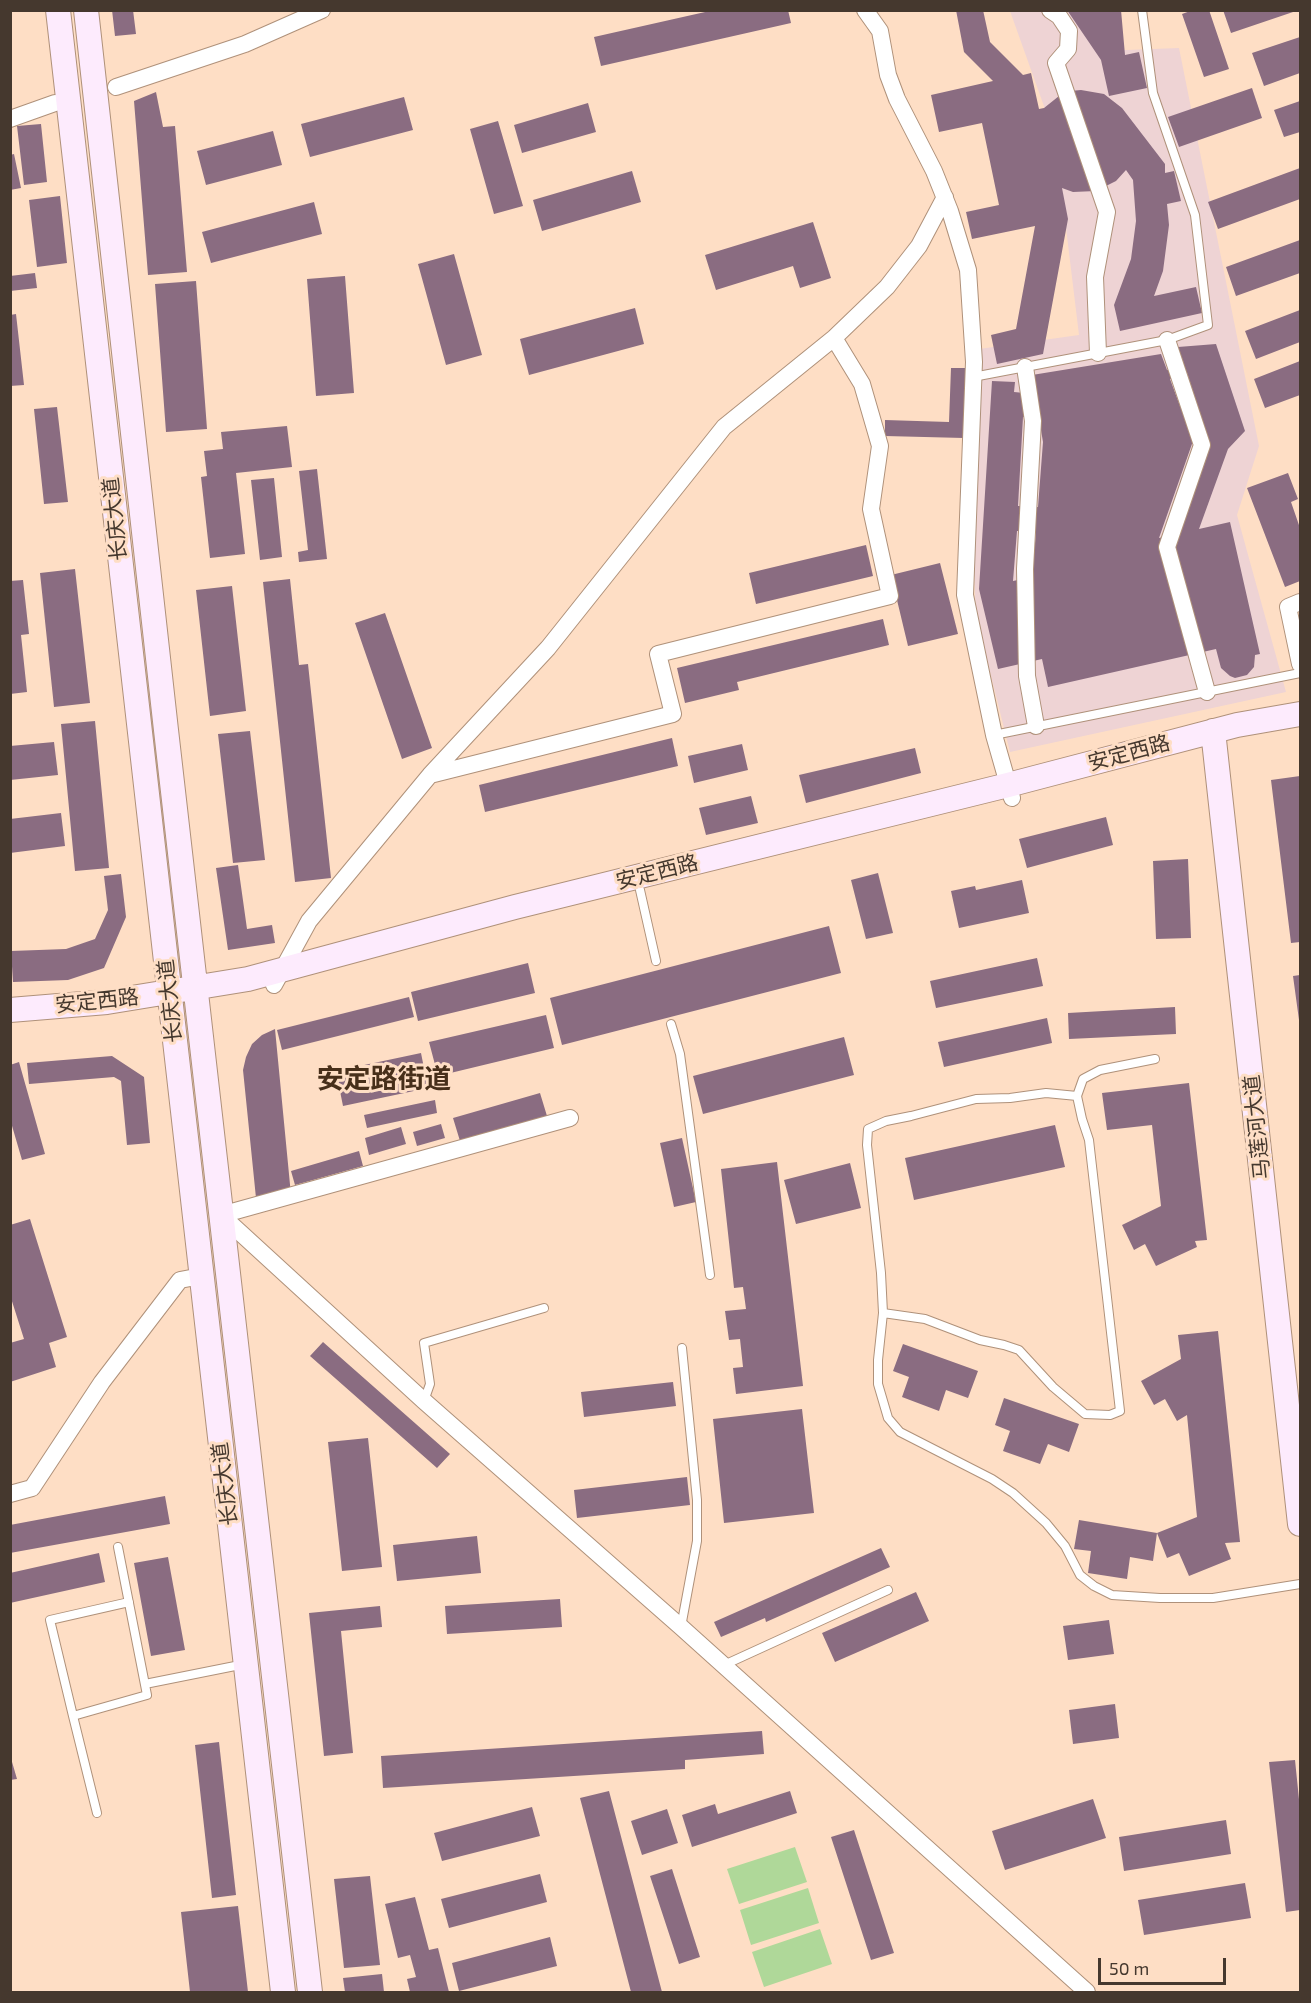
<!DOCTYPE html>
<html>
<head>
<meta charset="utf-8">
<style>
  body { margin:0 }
  #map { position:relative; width:1311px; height:2003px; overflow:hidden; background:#fedec5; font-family:"Exo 2",sans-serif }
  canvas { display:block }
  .frame { position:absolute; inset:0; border:12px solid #45382e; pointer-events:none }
  .scale { position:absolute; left:1098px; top:1958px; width:128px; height:27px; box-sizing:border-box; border:3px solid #45382e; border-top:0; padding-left:8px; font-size:18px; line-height:21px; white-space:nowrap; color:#45382e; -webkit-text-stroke:4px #fedec5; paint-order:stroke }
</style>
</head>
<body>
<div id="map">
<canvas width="1311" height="2003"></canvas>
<div class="frame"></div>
<div class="scale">50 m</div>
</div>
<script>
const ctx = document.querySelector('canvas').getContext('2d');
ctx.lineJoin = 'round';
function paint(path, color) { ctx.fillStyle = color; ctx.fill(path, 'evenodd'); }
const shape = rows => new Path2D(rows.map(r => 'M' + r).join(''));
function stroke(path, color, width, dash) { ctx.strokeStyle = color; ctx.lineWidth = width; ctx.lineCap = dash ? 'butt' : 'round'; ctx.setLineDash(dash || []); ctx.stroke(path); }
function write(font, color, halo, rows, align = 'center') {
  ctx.font = font + ' "Exo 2","Noto Sans SC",sans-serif'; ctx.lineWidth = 6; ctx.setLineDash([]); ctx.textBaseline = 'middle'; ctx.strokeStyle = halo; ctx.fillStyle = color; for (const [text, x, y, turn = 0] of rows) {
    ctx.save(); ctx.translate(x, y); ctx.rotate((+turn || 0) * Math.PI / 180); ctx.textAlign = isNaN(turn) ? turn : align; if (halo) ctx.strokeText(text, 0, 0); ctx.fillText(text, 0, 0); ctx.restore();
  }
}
paint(shape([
  [1010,11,1085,11,1100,51,1179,48,1259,446,1237,515,1286,692,1010,752,976,616,971,500,979,349,1079,335,1055,137]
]), '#eed3d4');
paint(shape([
  [795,1847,807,1882,739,1904,727,1869],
  [808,1888,819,1923,751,1945,740,1910],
  [820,1929,832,1964,764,1987,752,1952]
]), '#afd899');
paint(shape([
  [112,10,133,10,136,34,115,36],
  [714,10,788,10,791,23,601,66,594,37],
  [956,10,983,10,990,42,1023,75,1031,73,1039,109,1044,108,1059,96,1070,91,1081,90,1104,94,1122,108,1165,164,1165,173,1174,171,1181,201,1167,204,1169,225,1163,271,1154,296,1196,287,1202,313,1120,331,1114,305,1131,259,1136,221,1133,180,1126,170,1116,181,1096,191,1073,192,1062,188,1068,219,1043,354,997,364,991,335,1016,329,1035,226,972,239,966,212,999,205,982,123,939,132,931,95,993,81,964,52],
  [1067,10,1121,10,1125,55,1139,52,1147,88,1109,96,1101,60],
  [1193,10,1209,10,1229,69,1204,77,1182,14],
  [1223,10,1296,10,1296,11,1231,33],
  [1300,37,1300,73,1264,86,1252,53],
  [1252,88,1262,118,1179,147,1168,117],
  [156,92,163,127,175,126,187,272,148,275,134,101],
  [404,97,413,130,310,157,301,124],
  [1300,101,1300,132,1284,137,1274,110],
  [588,103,596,132,522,153,514,125],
  [498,121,523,206,494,214,470,129],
  [41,124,47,182,24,185,17,126],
  [273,131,282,165,206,185,197,151],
  [14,154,21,188,10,190,10,155],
  [1300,168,1300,199,1218,229,1208,202],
  [632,171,641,202,542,231,533,200],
  [60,196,67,263,37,267,29,200],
  [314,202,322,234,211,263,202,232],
  [813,222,831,278,800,288,793,266,716,290,705,255],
  [1300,240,1300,273,1236,296,1226,267],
  [454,254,482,355,446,365,418,264],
  [35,273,37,288,10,291,10,276],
  [345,276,354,393,316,396,307,279],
  [196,281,207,429,166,432,155,284],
  [635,308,644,344,529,375,520,339],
  [1300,310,1300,342,1256,359,1245,331],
  [16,314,24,385,10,386,10,315],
  [1216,344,1245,431,1228,449,1199,529,1230,522,1260,654,1255,655,1254,667,1247,675,1235,678,1230,676,1221,668,1216,649,1048,687,1042,659,998,669,979,589,992,381,1015,382,1014,392,1035,394,1032,375,1161,354,1167,370,1184,364,1178,347],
  [1187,373,1210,443,1177,534,1159,538,1193,441,1170,379],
  [1023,417,1039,418,1043,442,1038,507,1018,506],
  [1017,531,1036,532,1032,577,1013,581],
  [1300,361,1300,395,1265,408,1254,379],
  [951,368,966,368,964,438,885,436,885,420,949,422],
  [57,407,68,502,44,504,34,409],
  [287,426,292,467,236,473,245,554,210,558,201,477,207,476,204,451,223,449,221,432],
  [317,469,327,559,299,562,298,552,308,550,299,471],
  [1288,473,1298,499,1291,502,1300,528,1300,581,1285,587,1247,488],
  [274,478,282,557,260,560,251,480],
  [866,545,873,576,756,604,749,573],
  [940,563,958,634,908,646,891,575],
  [75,569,90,703,54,707,40,573],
  [290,579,299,665,308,664,331,878,295,882,263,582],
  [23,580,29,634,21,635,27,692,10,694,10,581],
  [232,586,246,711,210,716,196,590],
  [385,613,432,748,402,759,355,623],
  [883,619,889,645,737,682,739,690,685,703,677,668],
  [95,721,109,868,75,871,61,724],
  [250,731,265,860,233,863,218,734],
  [672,738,678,766,485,812,479,785],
  [54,742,58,775,10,780,10,746],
  [742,744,748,770,694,783,688,756],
  [915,748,921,773,806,803,799,775],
  [1300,776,1300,942,1291,943,1271,780],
  [751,796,758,823,706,835,699,808],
  [61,813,65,846,10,853,10,819],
  [1106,817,1113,845,1027,868,1019,839],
  [1188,859,1191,938,1156,939,1153,861],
  [238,865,247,929,272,925,275,943,228,950,216,868],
  [878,873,893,933,866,939,851,880],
  [121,874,126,917,104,968,68,980,13,982,11,951,66,949,95,939,108,910,104,876],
  [1022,880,1029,913,959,928,951,891,975,886,976,890],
  [829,926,841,973,562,1045,550,998],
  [1037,958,1043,986,936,1008,930,981],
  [528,963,535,993,418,1021,411,992],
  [1300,975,1300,1020,1299,1020,1293,976],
  [409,997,414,1017,282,1050,277,1030],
  [1175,1007,1176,1034,1069,1039,1068,1013],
  [546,1015,554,1048,438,1076,429,1042],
  [1047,1018,1052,1043,944,1067,938,1042],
  [275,1029,291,1195,256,1198,243,1070,246,1057,252,1044,262,1035],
  [844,1037,854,1075,703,1114,693,1076],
  [421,1053,428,1088,343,1106,336,1071],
  [112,1056,144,1077,150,1143,127,1145,121,1081,114,1077,29,1084,27,1063],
  [19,1062,45,1154,22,1160,10,1119,10,1065],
  [1189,1083,1207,1240,1195,1241,1197,1247,1156,1266,1145,1244,1134,1250,1122,1225,1161,1206,1152,1125,1107,1130,1102,1093],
  [540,1093,547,1116,460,1141,453,1118],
  [435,1100,437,1113,367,1128,364,1115],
  [441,1124,445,1138,417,1146,413,1132],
  [1055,1125,1065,1167,914,1200,905,1158],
  [401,1127,406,1144,369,1155,365,1138],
  [682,1138,696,1202,674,1207,660,1143],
  [359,1151,363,1166,295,1185,291,1171],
  [777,1162,803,1386,736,1394,733,1368,743,1367,740,1339,729,1340,725,1311,746,1309,743,1287,734,1288,721,1169],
  [850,1163,861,1208,796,1224,784,1180],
  [30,1219,67,1337,49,1343,56,1367,10,1382,10,1343,24,1339,10,1295,10,1225],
  [1218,1331,1240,1542,1225,1543,1231,1559,1189,1576,1179,1553,1167,1558,1157,1533,1153,1561,1130,1557,1127,1579,1088,1573,1091,1551,1074,1549,1079,1520,1157,1533,1197,1517,1187,1415,1177,1421,1165,1399,1154,1405,1141,1381,1181,1359,1178,1335],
  [323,1342,450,1454,437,1468,310,1356],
  [903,1344,978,1371,968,1398,946,1390,939,1411,902,1397,909,1377,893,1371],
  [673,1382,676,1406,584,1417,581,1392],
  [1004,1398,1079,1424,1069,1452,1048,1444,1040,1464,1003,1451,1010,1431,995,1425],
  [802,1409,814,1513,724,1523,713,1419],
  [368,1438,382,1567,342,1571,328,1442],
  [687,1477,690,1505,577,1518,574,1490],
  [165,1496,170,1524,10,1553,10,1525],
  [477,1536,481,1573,397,1581,393,1545],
  [881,1548,890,1567,766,1622,765,1618,721,1637,714,1622],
  [99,1553,105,1582,10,1603,10,1573],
  [168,1557,185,1650,151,1656,134,1563],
  [916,1592,929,1621,835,1662,822,1633],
  [560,1599,562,1627,447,1634,445,1606],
  [380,1606,382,1627,341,1631,353,1753,324,1756,309,1613],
  [1109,1620,1114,1654,1068,1660,1063,1626],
  [1115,1704,1119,1738,1073,1744,1069,1710],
  [762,1731,764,1754,685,1760,685,1769,383,1788,381,1756],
  [219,1742,236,1895,212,1898,195,1745],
  [10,1755,17,1779,10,1780],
  [1295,1760,1300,1809,1300,1910,1286,1912,1269,1762],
  [609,1791,662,1992,631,1992,580,1798],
  [790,1791,797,1813,692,1847,682,1815,715,1804,718,1814],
  [1093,1799,1106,1838,1005,1870,992,1831],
  [532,1807,540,1836,442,1861,434,1833],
  [667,1809,678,1843,642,1855,631,1821],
  [1226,1820,1231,1854,1124,1871,1119,1837],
  [854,1830,894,1953,871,1960,831,1837],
  [672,1869,700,1957,679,1964,650,1876],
  [540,1874,547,1902,449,1928,441,1899],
  [370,1876,380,1965,344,1968,334,1879],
  [1245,1883,1251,1918,1144,1935,1138,1900],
  [415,1897,429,1950,438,1948,449,1992,410,1992,407,1979,416,1977,410,1955,398,1958,385,1904],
  [238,1906,248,1992,190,1992,181,1912],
  [550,1937,557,1966,459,1991,452,1963],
  [382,1974,384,1992,345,1992,343,1978]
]), '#8a6c81');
const lane = shape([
  [973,377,1167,340,1208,325,1195,215,1153,93,1142,10],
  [994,735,1300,673],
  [640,890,656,961],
  [671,1024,680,1054,710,1275],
  [1077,1096,1046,1093,1010,1098,976,1099,911,1116,886,1121,868,1129,867,1145,881,1273,883,1313,878,1360,878,1384,888,1418,900,1432,992,1479,1013,1493,1046,1523,1065,1546,1080,1575,1094,1586,1112,1595,1160,1598,1213,1598,1300,1584],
  [883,1313,925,1319,980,1340,1004,1345,1019,1350,1053,1387,1085,1414,1110,1415,1120,1411,1089,1140,1082,1119,1077,1096,1083,1079,1100,1070,1155,1059],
  [424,1401,430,1384,424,1343,544,1308],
  [681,1627,697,1541,697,1500,682,1348],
  [724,1665,888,1590],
  [145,1684,245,1664],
  [73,1716,50,1620,129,1602],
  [97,1813,73,1716,147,1695,118,1547]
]);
const street = shape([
  [865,10,880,31,888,75,897,99,934,171,950,211,968,270,974,362,965,595,994,735,1012,798],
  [1050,10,1059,16,1069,31,1068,49,1056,63,1107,212,1095,277,1098,353],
  [116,87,245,44,322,10],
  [10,119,55,103],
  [1167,340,1202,445,1167,547,1207,692],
  [1025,367,1033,421,1025,569,1027,676,1036,726],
  [1300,602,1288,607,1300,664],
  [430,775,673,714,658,654,890,596,871,509,880,446,862,384,834,338],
  [274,985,309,921,430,775,548,648,724,427,834,338,887,287,919,246,945,197],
  [221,1215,424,1401,681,1627,1087,1992],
  [221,1215,570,1118],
  [10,1494,32,1488,102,1382,180,1280,201,1276]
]);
const secondary = shape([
  [58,10,283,1992],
  [86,10,166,730,310,1992],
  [1213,731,1300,1524],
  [10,1010,107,1002,248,979,515,907,1008,785,1237,725,1300,714]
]);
stroke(lane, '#af917a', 10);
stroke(street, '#af917a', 18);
stroke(secondary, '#af917a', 26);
stroke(lane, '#fff', 8);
stroke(street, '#fff', 16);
stroke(secondary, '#fdebfd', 24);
write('21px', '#45382e', '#fedec5', [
  ["长庆大道",115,519,-96],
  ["安定西路",1129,753,-15],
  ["安定西路",657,872,-14],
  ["安定西路",97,1001,-6],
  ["长庆大道",170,1001,-96],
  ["马莲河大道",1257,1127,-96],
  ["长庆大道",225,1484,-97]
]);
write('bold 27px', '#472f1a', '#fedec5', [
  ["安定路街道",384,1079]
]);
</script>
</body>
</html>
